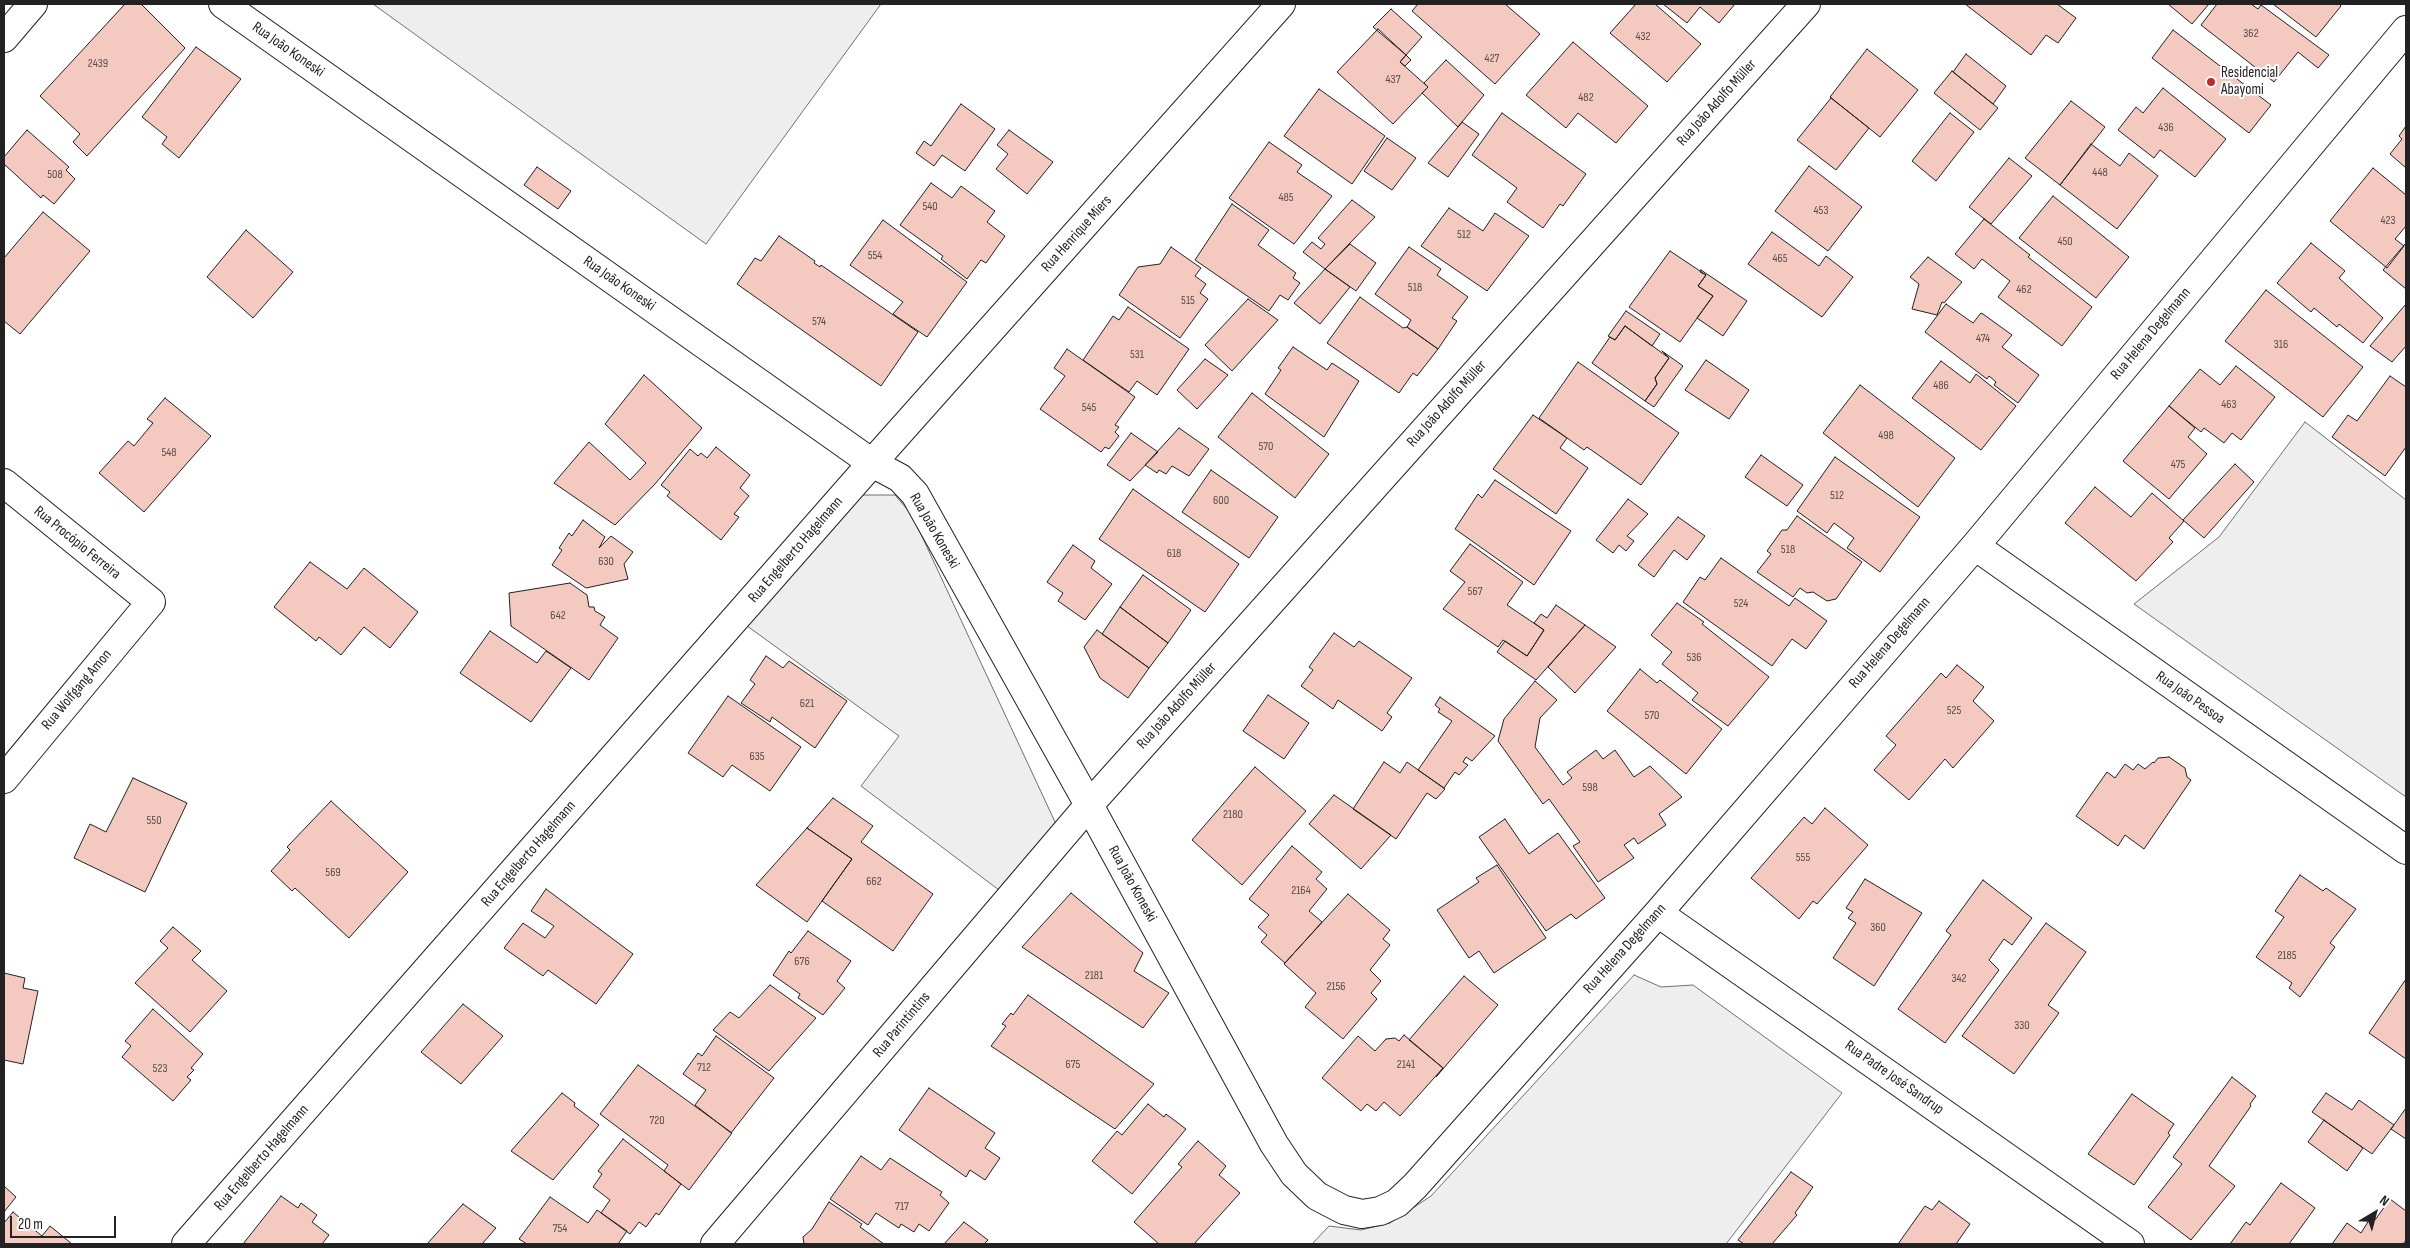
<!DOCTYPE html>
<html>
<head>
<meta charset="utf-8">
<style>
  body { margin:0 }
  #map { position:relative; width:2410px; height:1248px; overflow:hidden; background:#fff; font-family:"Sofia Sans Condensed",sans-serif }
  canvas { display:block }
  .frame { position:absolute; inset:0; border:5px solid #222; pointer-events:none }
  .north { position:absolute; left:2350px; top:1188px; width:50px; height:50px; -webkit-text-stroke:4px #fff; paint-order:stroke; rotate:37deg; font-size:14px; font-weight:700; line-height:20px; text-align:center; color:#222 }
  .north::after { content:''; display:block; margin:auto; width:18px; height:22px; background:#222; clip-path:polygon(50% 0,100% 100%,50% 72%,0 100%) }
  .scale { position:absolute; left:10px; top:1216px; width:106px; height:22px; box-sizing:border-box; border:2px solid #222; border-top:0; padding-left:6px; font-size:15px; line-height:18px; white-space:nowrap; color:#222; -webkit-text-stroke:4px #fff; paint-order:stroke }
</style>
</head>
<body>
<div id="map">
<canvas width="2410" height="1248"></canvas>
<div class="frame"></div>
<div class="north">N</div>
<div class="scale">20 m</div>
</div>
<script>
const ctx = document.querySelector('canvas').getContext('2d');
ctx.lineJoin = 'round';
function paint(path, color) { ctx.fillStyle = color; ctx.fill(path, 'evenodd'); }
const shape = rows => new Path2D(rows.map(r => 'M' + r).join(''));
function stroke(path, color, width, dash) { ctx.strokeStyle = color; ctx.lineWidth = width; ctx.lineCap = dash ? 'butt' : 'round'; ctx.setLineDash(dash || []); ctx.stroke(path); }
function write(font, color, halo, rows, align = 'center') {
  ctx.font = font + ' "Sofia Sans Condensed",sans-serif'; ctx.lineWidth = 4; ctx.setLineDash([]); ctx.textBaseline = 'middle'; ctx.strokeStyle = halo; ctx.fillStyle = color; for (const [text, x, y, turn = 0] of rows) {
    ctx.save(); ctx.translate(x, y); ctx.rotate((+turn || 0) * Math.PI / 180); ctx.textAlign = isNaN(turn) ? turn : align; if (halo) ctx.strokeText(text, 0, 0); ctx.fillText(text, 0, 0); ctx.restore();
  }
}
const green = shape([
  [373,4,881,4,706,244,373,4],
  [2305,422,2406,500,2406,797,2134,604,2219,537,2305,422],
  [858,495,895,495,912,515,1056,824,999,890,861,786,899,736,743,623,858,495],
  [1634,975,1661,987,1693,985,1842,1093,1726,1244,1312,1244,1329,1226,1361,1230,1390,1223,1431,1196,1634,975]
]);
paint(green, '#eee');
stroke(green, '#6f6f6f', 1);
const building = shape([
  [125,4,141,4,185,48,87,156,73,142,80,134,40,96,125,4],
  [1418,4,1505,4,1540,34,1495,84,1412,11,1418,4],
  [1636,4,1655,4,1701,44,1667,82,1610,33,1636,4],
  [1663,4,1735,4,1719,23,1700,7,1687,23,1663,4],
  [1965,4,2057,4,2076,18,2058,43,2046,35,2031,55,1965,4],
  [2168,4,2209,4,2192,24,2168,4],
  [2217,4,2251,4,2258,9,2261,5,2329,55,2318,68,2298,52,2274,82,2201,25,2217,4],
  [2273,4,2339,4,2341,6,2316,37,2273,4],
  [1391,9,1422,37,1406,55,1411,60,1405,66,1400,62,1406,55,1373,27,1391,9],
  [1378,29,1406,55,1400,62,1428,87,1393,124,1337,72,1378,29],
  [2173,30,2271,105,2249,133,2152,58,2173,30],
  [1573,42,1648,106,1616,143,1578,113,1566,128,1526,95,1573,42],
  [196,47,241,79,179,158,162,144,167,137,142,117,196,47],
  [1867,49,1918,90,1880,137,1830,97,1867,49],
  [1966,54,2006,86,1993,104,1953,72,1966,54],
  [1446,60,1484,95,1458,127,1422,93,1428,87,1424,83,1446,60],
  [1952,71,1998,108,1980,130,1934,93,1952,71],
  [2163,88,2226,139,2195,177,2160,150,2154,158,2118,130,2136,107,2143,113,2163,88],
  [1319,89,1385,136,1352,184,1284,136,1319,89],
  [1831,98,1869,128,1836,170,1797,140,1831,98],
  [2071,101,2105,127,2060,185,2025,158,2071,101],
  [961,104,995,129,965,171,942,155,934,166,916,153,924,141,931,146,961,104],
  [1502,113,1586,174,1563,206,1560,204,1543,228,1507,202,1517,188,1472,155,1502,113],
  [1950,113,1974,132,1936,181,1912,161,1950,113],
  [1462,122,1479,134,1448,177,1428,163,1462,122],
  [2406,126,2406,168,2390,154,2402,139,2399,136,2406,126],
  [27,130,69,167,66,170,75,179,54,204,43,195,41,198,4,164,4,157,27,130],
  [1009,130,1053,162,1027,194,996,169,1008,154,997,145,1009,130],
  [1387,138,1416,158,1392,190,1364,171,1387,138],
  [1269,142,1302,165,1297,172,1332,196,1294,244,1229,198,1269,142],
  [2091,144,2120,166,2129,153,2158,176,2117,229,2060,185,2091,144],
  [2009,158,2032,176,1991,224,1969,207,2009,158],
  [1809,166,1862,207,1828,251,1775,211,1809,166],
  [537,167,571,191,558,209,524,185,537,167],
  [2373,168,2406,195,2406,226,2395,239,2404,246,2387,268,2330,221,2373,168],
  [931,183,952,198,961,186,995,211,987,222,1005,236,986,263,981,260,967,279,941,259,943,256,900,225,931,183],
  [2053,196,2129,257,2096,298,2019,238,2053,196],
  [1352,200,1375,217,1325,269,1303,252,1312,242,1321,249,1325,244,1318,238,1352,200],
  [1232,204,1269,230,1258,245,1296,273,1293,278,1300,283,1288,300,1280,295,1269,311,1195,260,1232,204],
  [1449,208,1483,231,1495,213,1529,236,1487,291,1421,246,1449,208],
  [43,212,90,251,20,334,4,321,4,258,43,212],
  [1984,219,2030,255,2028,257,2092,307,2062,346,1998,297,2010,281,1982,259,1974,269,1955,254,1984,219],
  [883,220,967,282,927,337,893,314,903,302,850,265,883,220],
  [246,230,293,272,253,318,207,277,246,230],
  [1772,232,1819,266,1826,256,1853,277,1822,317,1748,264,1772,232],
  [779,236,815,261,814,263,820,267,821,265,918,332,881,386,737,284,755,258,761,261,779,236],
  [2311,243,2345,271,2339,278,2383,318,2363,343,2339,324,2337,327,2314,308,2311,312,2277,283,2311,243],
  [2406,243,2406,289,2383,270,2406,243],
  [1350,244,1376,263,1356,291,1325,269,1350,244],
  [1171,247,1201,268,1195,276,1206,284,1200,293,1208,299,1180,338,1119,295,1138,267,1160,264,1171,247],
  [1409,247,1441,269,1437,275,1468,297,1452,318,1457,321,1438,349,1407,327,1411,320,1375,294,1409,247],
  [1670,251,1706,275,1698,286,1713,296,1680,342,1629,307,1670,251],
  [1928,257,1962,282,1944,303,1942,302,1937,315,1912,309,1919,284,1910,277,1928,257],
  [1325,269,1350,287,1320,324,1294,303,1325,269],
  [1701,270,1747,301,1723,336,1697,318,1713,296,1698,286,1706,275,1700,272,1701,270],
  [2266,290,2363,367,2323,417,2225,341,2266,290],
  [1360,297,1403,328,1407,327,1438,349,1417,376,1413,373,1399,393,1327,343,1360,297],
  [1248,299,1278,320,1232,371,1205,345,1248,299],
  [1946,304,1973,323,1981,313,1983,314,2012,335,2002,347,2039,375,2018,403,1994,385,1996,382,1989,376,1987,379,1925,332,1946,304],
  [2406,304,2406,346,2392,362,2370,346,2406,304],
  [1128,307,1189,349,1157,395,1137,381,1129,392,1083,360,1113,316,1119,320,1128,307],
  [1626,311,1660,334,1652,346,1625,326,1615,340,1608,336,1626,311],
  [1625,326,1669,358,1655,378,1657,384,1645,401,1592,363,1610,337,1615,340,1625,326],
  [1293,347,1327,370,1332,363,1359,381,1324,437,1265,394,1281,370,1278,368,1293,347],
  [1067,349,1135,397,1115,425,1119,427,1115,432,1119,436,1109,449,1105,447,1101,452,1040,409,1065,376,1054,368,1067,349],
  [1662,351,1683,366,1654,407,1645,401,1657,384,1655,378,1669,358,1662,351],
  [1205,359,1228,375,1197,409,1177,390,1205,359],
  [1706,360,1749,390,1729,419,1685,390,1706,360],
  [1941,361,1970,383,1976,374,2016,406,1981,450,1912,398,1941,361],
  [1578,362,1679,433,1641,485,1587,447,1584,450,1539,418,1578,362],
  [2236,366,2275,397,2241,440,2232,433,2224,443,2204,428,2201,432,2169,406,2200,369,2220,385,2236,366],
  [644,375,702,428,655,484,615,525,554,483,589,442,630,480,646,463,605,424,644,375],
  [2390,376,2406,387,2406,447,2385,476,2332,437,2348,415,2357,421,2390,376],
  [1860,385,1955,458,1918,507,1823,433,1860,385],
  [1252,393,1329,454,1295,498,1218,437,1252,393],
  [165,398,211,436,144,512,99,473,128,441,134,446,153,423,147,419,165,398],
  [2169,406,2195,428,2188,437,2207,454,2169,499,2123,461,2169,406],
  [1533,415,1567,438,1560,448,1588,468,1556,514,1493,469,1533,415],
  [1179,428,1209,449,1189,476,1172,466,1166,474,1159,470,1157,473,1145,465,1179,428],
  [1131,433,1158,452,1130,481,1107,465,1131,433],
  [716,447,750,475,740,488,749,496,734,514,739,517,721,540,667,496,670,492,661,485,690,449,698,456,701,453,707,458,716,447],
  [1761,455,1803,485,1787,506,1745,477,1761,455],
  [1835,457,1920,517,1880,572,1847,548,1854,538,1834,523,1827,533,1797,511,1835,457],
  [2235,464,2254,482,2204,538,2183,520,2235,464],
  [1211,470,1278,517,1249,558,1182,512,1211,470],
  [1495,480,1571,531,1534,585,1455,529,1478,494,1482,498,1495,480],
  [2095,487,2131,517,2152,493,2184,521,2169,538,2173,542,2136,581,2065,523,2095,487],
  [1133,489,1239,564,1205,612,1099,539,1133,489],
  [1628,499,1648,514,1627,536,1634,541,1626,551,1619,545,1613,553,1596,540,1628,499],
  [1797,516,1862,562,1836,599,1827,601,1813,592,1807,593,1800,588,1793,597,1757,572,1771,554,1767,551,1782,530,1787,530,1797,516],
  [1678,517,1705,536,1687,560,1674,550,1654,577,1638,565,1678,517],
  [583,520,605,537,599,548,611,536,633,552,624,564,628,579,586,588,552,565,562,550,559,548,569,533,572,536,583,520],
  [1470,544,1523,582,1507,605,1544,630,1527,656,1503,640,1498,647,1443,609,1465,582,1450,571,1470,544],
  [1073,545,1095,561,1091,568,1112,584,1085,620,1058,601,1063,593,1047,582,1073,545],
  [1721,558,1789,606,1795,598,1827,621,1806,649,1792,639,1772,666,1683,602,1700,577,1705,580,1721,558],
  [310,562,347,589,364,568,418,612,390,648,364,627,341,655,319,637,316,641,274,607,310,562],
  [1143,575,1191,610,1168,643,1120,607,1143,575],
  [570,583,587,595,589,607,594,607,595,611,605,617,600,625,618,638,589,680,511,626,509,593,570,583],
  [1677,603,1704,622,1702,624,1769,677,1728,726,1692,700,1698,693,1662,664,1672,652,1651,635,1677,603],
  [1556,605,1585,625,1536,680,1497,652,1505,641,1527,656,1544,630,1534,623,1541,614,1547,618,1556,605],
  [1120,607,1168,643,1149,668,1102,634,1120,607],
  [1585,625,1616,647,1575,693,1548,667,1585,625],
  [1097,630,1149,668,1128,698,1100,678,1084,647,1097,630],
  [490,631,537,663,546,651,571,668,531,722,460,673,490,631],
  [1334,633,1354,647,1359,641,1412,678,1387,713,1392,717,1382,731,1338,700,1333,709,1301,686,1313,670,1309,667,1334,633],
  [766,656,783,668,789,661,847,701,815,748,772,717,770,722,741,703,755,684,750,680,766,656],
  [1957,665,1984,687,1973,701,1994,721,1953,768,1945,759,1909,800,1874,770,1896,745,1886,736,1941,673,1946,678,1957,665],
  [1640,669,1657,683,1660,680,1722,729,1686,774,1607,711,1640,669],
  [1535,681,1557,700,1540,718,1535,747,1563,785,1572,778,1567,772,1596,750,1603,759,1615,750,1634,777,1650,766,1682,797,1659,814,1666,825,1638,844,1634,838,1624,845,1634,858,1598,882,1573,846,1580,842,1549,799,1543,804,1498,741,1504,719,1535,681],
  [1268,695,1309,723,1284,759,1243,731,1268,695],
  [728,696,801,747,770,791,732,765,723,777,688,753,728,696],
  [1440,697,1495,736,1472,761,1466,757,1463,762,1468,765,1459,775,1455,772,1444,788,1418,770,1452,721,1438,712,1440,709,1435,705,1440,697],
  [2169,757,2185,768,2187,777,2191,780,2144,849,2125,835,2118,846,2076,816,2107,772,2115,778,2125,764,2133,770,2138,764,2145,769,2153,762,2154,763,2158,758,2169,757],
  [1384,762,1400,773,1407,762,1445,789,1436,799,1427,793,1396,839,1353,809,1384,762],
  [1255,767,1306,811,1242,885,1192,840,1255,767],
  [133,778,187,803,145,892,74,858,90,824,106,832,133,778],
  [1334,795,1391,835,1361,869,1309,824,1334,795],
  [833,798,873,826,861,842,933,894,893,951,822,901,852,859,807,828,833,798],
  [331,801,408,872,349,938,295,888,292,891,271,871,290,850,287,847,331,801],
  [1825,808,1868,845,1817,904,1813,901,1799,919,1751,878,1804,817,1812,824,1825,808],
  [1505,819,1529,854,1558,833,1605,898,1576,919,1571,914,1546,931,1479,837,1505,819],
  [807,828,852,859,807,922,756,885,807,828],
  [1292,846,1322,872,1316,879,1327,889,1309,911,1322,922,1285,963,1261,942,1267,935,1258,927,1269,915,1249,899,1292,846],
  [1497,865,1546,938,1494,973,1479,951,1469,958,1437,910,1479,882,1476,878,1497,865],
  [2300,875,2323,891,2326,888,2356,909,2330,943,2335,947,2300,997,2289,988,2292,983,2256,957,2284,917,2275,911,2300,875],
  [1865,879,1922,913,1874,986,1833,958,1856,923,1848,918,1853,912,1846,908,1865,879],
  [1983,880,2032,918,2012,945,2004,939,1989,960,1999,970,1945,1043,1898,1009,1951,935,1946,931,1983,880],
  [546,889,633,954,596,1004,548,970,543,976,504,948,523,923,545,938,554,926,531,911,546,889],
  [1071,893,1143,953,1134,971,1169,993,1143,1028,1022,947,1071,893],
  [1348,894,1390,930,1383,939,1390,945,1370,970,1381,981,1371,993,1377,999,1343,1039,1305,1007,1316,993,1284,964,1348,894],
  [2046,923,2086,952,2048,1005,2059,1013,2014,1074,1962,1036,2046,923],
  [173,927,201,951,192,960,227,991,190,1032,135,983,168,948,160,941,173,927],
  [808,931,851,961,837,981,845,988,823,1015,798,998,800,994,773,975,789,951,791,953,808,931],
  [4,973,25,978,23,988,38,991,23,1064,4,1060,4,973],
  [1464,976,1498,1005,1436,1077,1443,1068,1409,1040,1464,976],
  [2406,979,2406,1059,2369,1033,2406,979],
  [770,985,816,1018,769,1071,713,1030,730,1012,739,1018,770,985],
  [1028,995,1154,1084,1115,1129,991,1046,1006,1026,1002,1024,1011,1013,1013,1015,1028,995],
  [463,1004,503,1036,461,1084,421,1052,463,1004],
  [153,1009,203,1054,191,1068,194,1070,187,1077,191,1080,173,1101,122,1057,131,1046,125,1041,153,1009],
  [1404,1035,1443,1068,1400,1116,1384,1102,1376,1111,1367,1104,1361,1111,1322,1078,1358,1036,1375,1051,1386,1039,1395,1038,1399,1041,1404,1035],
  [716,1036,774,1078,731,1133,695,1105,706,1090,683,1074,698,1053,702,1056,716,1036],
  [638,1065,732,1133,689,1190,664,1171,668,1165,600,1114,638,1065],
  [2232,1077,2256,1096,2250,1104,2251,1106,2209,1166,2235,1186,2191,1240,2148,1207,2182,1164,2173,1157,2232,1077],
  [929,1088,995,1133,985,1148,1000,1158,985,1180,970,1170,966,1177,899,1130,929,1088],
  [562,1093,575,1103,574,1106,599,1125,553,1180,511,1151,562,1093],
  [2326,1093,2352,1110,2359,1100,2394,1125,2372,1154,2312,1112,2326,1093],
  [2132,1094,2174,1124,2168,1133,2170,1135,2134,1185,2088,1154,2132,1094],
  [1148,1104,1164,1117,1166,1114,1186,1129,1132,1194,1092,1161,1117,1131,1122,1135,1148,1104],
  [2406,1108,2406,1139,2391,1129,2406,1108],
  [2324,1120,2363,1148,2347,1171,2308,1142,2324,1120],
  [623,1139,681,1184,659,1215,656,1213,646,1227,639,1222,630,1234,601,1213,610,1200,593,1187,602,1174,598,1171,623,1139],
  [1198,1141,1226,1166,1219,1175,1240,1193,1194,1244,1159,1244,1134,1222,1182,1167,1178,1164,1198,1141],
  [861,1156,881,1170,890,1158,942,1192,940,1195,949,1203,929,1231,919,1224,914,1232,901,1224,899,1228,876,1213,868,1225,830,1199,861,1156],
  [1791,1172,1813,1187,1795,1213,1797,1215,1772,1244,1744,1244,1738,1240,1791,1172],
  [2281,1183,2315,1208,2289,1244,2230,1244,2246,1222,2250,1225,2281,1183],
  [4,1186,16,1197,4,1212,4,1186],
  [281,1196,298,1208,301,1203,317,1215,312,1222,329,1235,322,1244,243,1244,281,1196],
  [550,1197,588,1223,597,1210,627,1231,618,1244,527,1244,519,1239,550,1197],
  [2390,1199,2406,1211,2406,1240,2403,1244,2332,1244,2347,1223,2361,1233,2371,1217,2375,1220,2390,1199],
  [1939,1201,1970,1224,1956,1244,1898,1244,1925,1206,1932,1210,1939,1201],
  [829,1202,862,1224,860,1227,884,1244,804,1244,803,1237,812,1229,829,1202],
  [463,1204,496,1228,482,1244,427,1244,463,1204],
  [13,1212,42,1236,50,1226,72,1244,4,1244,4,1223,13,1212],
  [964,1222,988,1240,984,1244,944,1244,964,1222]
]);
paint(building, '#f3c9c0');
stroke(building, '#222', 1);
const street = shape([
  [223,4,872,463,900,478,915,494,1089,805,1274,1144,1294,1174,1317,1196,1344,1210,1362,1214,1380,1211,1397,1203,1415,1186,1658,913,1975,546,2406,30],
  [4,38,33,4],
  [4,483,151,602,4,779],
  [1975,546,2406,850],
  [1658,913,2130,1244],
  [186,1244,872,463,1281,4],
  [715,1244,1089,805,1806,4]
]);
stroke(street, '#222', 30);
stroke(street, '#fff', 28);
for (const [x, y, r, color] of [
  [2211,82,5,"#c62828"]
]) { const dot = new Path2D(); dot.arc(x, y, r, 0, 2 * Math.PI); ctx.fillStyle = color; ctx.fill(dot); stroke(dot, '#fff', 2); }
write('12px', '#564c4a', null, [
  ["362",2251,34],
  ["432",1643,37],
  ["427",1492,59],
  ["2439",98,64],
  ["437",1393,80],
  ["482",1586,98],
  ["436",2166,128],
  ["448",2100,173],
  ["508",55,175],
  ["485",1286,198],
  ["540",930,207],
  ["453",1821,211],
  ["423",2388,221],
  ["512",1464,235],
  ["450",2065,242],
  ["554",875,256],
  ["465",1780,259],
  ["518",1415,288],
  ["462",2024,290],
  ["515",1188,301],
  ["574",819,322],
  ["474",1983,339],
  ["316",2281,345],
  ["531",1137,355],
  ["486",1941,386],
  ["463",2229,405],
  ["545",1089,408],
  ["498",1886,436],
  ["570",1266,447],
  ["548",169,453],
  ["475",2178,465],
  ["512",1837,496],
  ["600",1221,501],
  ["518",1788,550],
  ["618",1174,554],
  ["630",606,562],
  ["567",1475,592],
  ["524",1741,604],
  ["642",558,616],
  ["536",1694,658],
  ["621",807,704],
  ["525",1954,711],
  ["570",1652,716],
  ["635",757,757],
  ["598",1590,788],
  ["2180",1233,815],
  ["550",154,821],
  ["555",1803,858],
  ["569",333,873],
  ["662",874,882],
  ["2164",1301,891],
  ["360",1878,928],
  ["2185",2287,956],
  ["676",802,962],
  ["2181",1094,976],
  ["342",1959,979],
  ["2156",1336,987],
  ["330",2022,1026],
  ["675",1073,1065],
  ["2141",1406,1065],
  ["712",704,1068],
  ["523",160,1069],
  ["720",657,1121],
  ["717",902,1207],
  ["754",560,1229]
]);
write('15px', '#222', '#fff', [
  ["Rua João Koneski",288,50,35],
  ["Rua João Adolfo Müller",1717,103,-48],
  ["Rua Henrique Miers",1077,234,-48],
  ["Rua João Koneski",619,284,35],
  ["Rua Helena Degelmann",2151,334,-50],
  ["Rua João Adolfo Müller",1447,404,-48],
  ["Rua João Koneski",934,531,60],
  ["Rua Procópio Ferreira",77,543,39],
  ["Rua Engelberto Hagelmann",796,550,-49],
  ["Rua Helena Degelmann",1890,643,-49],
  ["Rua Wolfgang Amon",77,690,-50],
  ["Rua João Pessoa",2190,698,35],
  ["Rua João Adolfo Müller",1177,706,-48],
  ["Rua Engelberto Hagelmann",529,854,-49],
  ["Rua João Koneski",1132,884,61],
  ["Rua Helena Degelmann",1625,949,-48],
  ["Rua Parintintins",902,1025,-50],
  ["Rua Padre José Sandrup",1894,1078,35],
  ["Rua Engelberto Hagelmann",262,1158,-49]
]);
write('15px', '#222', '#fff', [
  ["Residencial",2221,73],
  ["Abayomi",2221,90]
], 'left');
</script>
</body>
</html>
